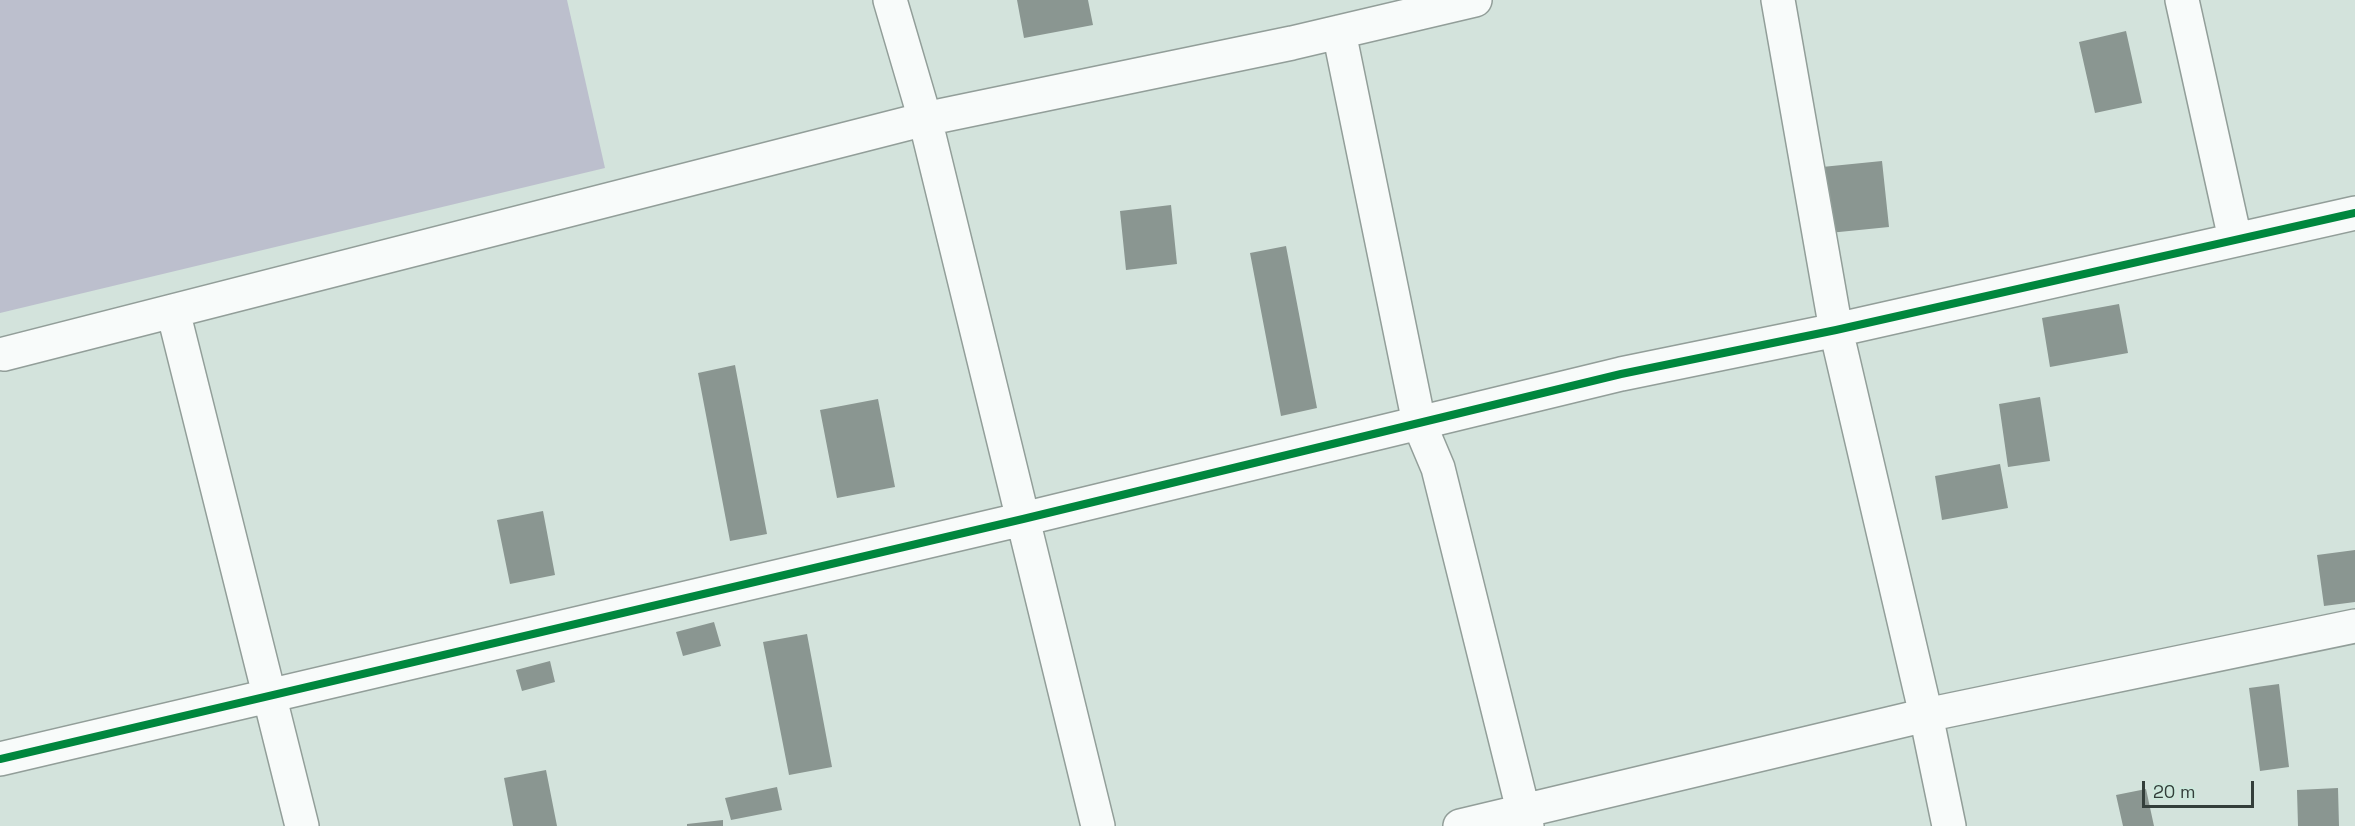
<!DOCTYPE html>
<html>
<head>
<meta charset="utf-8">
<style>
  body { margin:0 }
  #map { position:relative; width:2355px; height:826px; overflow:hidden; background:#d3e3dc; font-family:"Space Grotesk",sans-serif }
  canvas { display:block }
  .scale { position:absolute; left:2142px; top:781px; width:112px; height:27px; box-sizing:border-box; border:3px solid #333e3a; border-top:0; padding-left:8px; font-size:18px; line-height:21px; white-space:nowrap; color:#333e3a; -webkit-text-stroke:4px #cde9dd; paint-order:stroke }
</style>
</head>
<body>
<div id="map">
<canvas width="2355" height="826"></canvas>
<div class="scale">20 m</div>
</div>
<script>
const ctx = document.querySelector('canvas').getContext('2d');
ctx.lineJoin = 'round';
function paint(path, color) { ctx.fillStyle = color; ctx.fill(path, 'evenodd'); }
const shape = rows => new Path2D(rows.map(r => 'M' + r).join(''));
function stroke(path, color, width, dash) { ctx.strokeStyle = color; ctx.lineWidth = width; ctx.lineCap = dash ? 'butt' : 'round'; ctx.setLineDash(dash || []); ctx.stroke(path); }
paint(shape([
  [0,0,567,0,605,168,0,313]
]), '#bcbfcd');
paint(shape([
  [1017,0,1088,0,1093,25,1024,38],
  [2126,31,2142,103,2095,113,2079,42],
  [1882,161,1889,227,1829,233,1822,167],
  [1171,205,1177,264,1126,270,1120,211],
  [1286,246,1317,408,1281,416,1250,253],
  [2119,304,2128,353,2050,367,2042,318],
  [735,365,767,534,730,541,698,373],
  [2040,397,2050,461,2008,467,1999,404],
  [878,399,895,487,837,498,820,410],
  [2000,464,2008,508,1942,520,1935,476],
  [543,511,555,575,510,584,497,520],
  [2355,550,2355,602,2324,606,2317,555],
  [714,622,721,646,683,656,676,632],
  [807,634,832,767,789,775,763,642],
  [550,661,555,682,522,691,516,670],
  [2279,684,2289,767,2260,771,2249,688],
  [546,770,557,826,513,826,504,778],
  [777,787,782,810,731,820,725,798],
  [2338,788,2339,826,2298,826,2297,790],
  [2146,789,2154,826,2123,826,2116,795],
  [723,820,723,826,687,826,687,824]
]), '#8a9691');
const minor = shape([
  [890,0,925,119,1098,826],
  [1778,0,1836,330,1926,715,1949,826],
  [2182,0,2235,239],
  [1339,32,1419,423,1438,468,1527,826],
  [173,311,302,826],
  [4,354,925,119,1292,43,1475,0],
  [0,759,1023,519,1621,374,1836,330,2355,213],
  [1460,826,1926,715,2355,626]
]);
stroke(minor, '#929e99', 36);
stroke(minor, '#f8fbfa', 33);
stroke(shape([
  [0,759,1023,519,1621,374,1836,330,2355,213]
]), '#00873e', 8);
</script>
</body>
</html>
